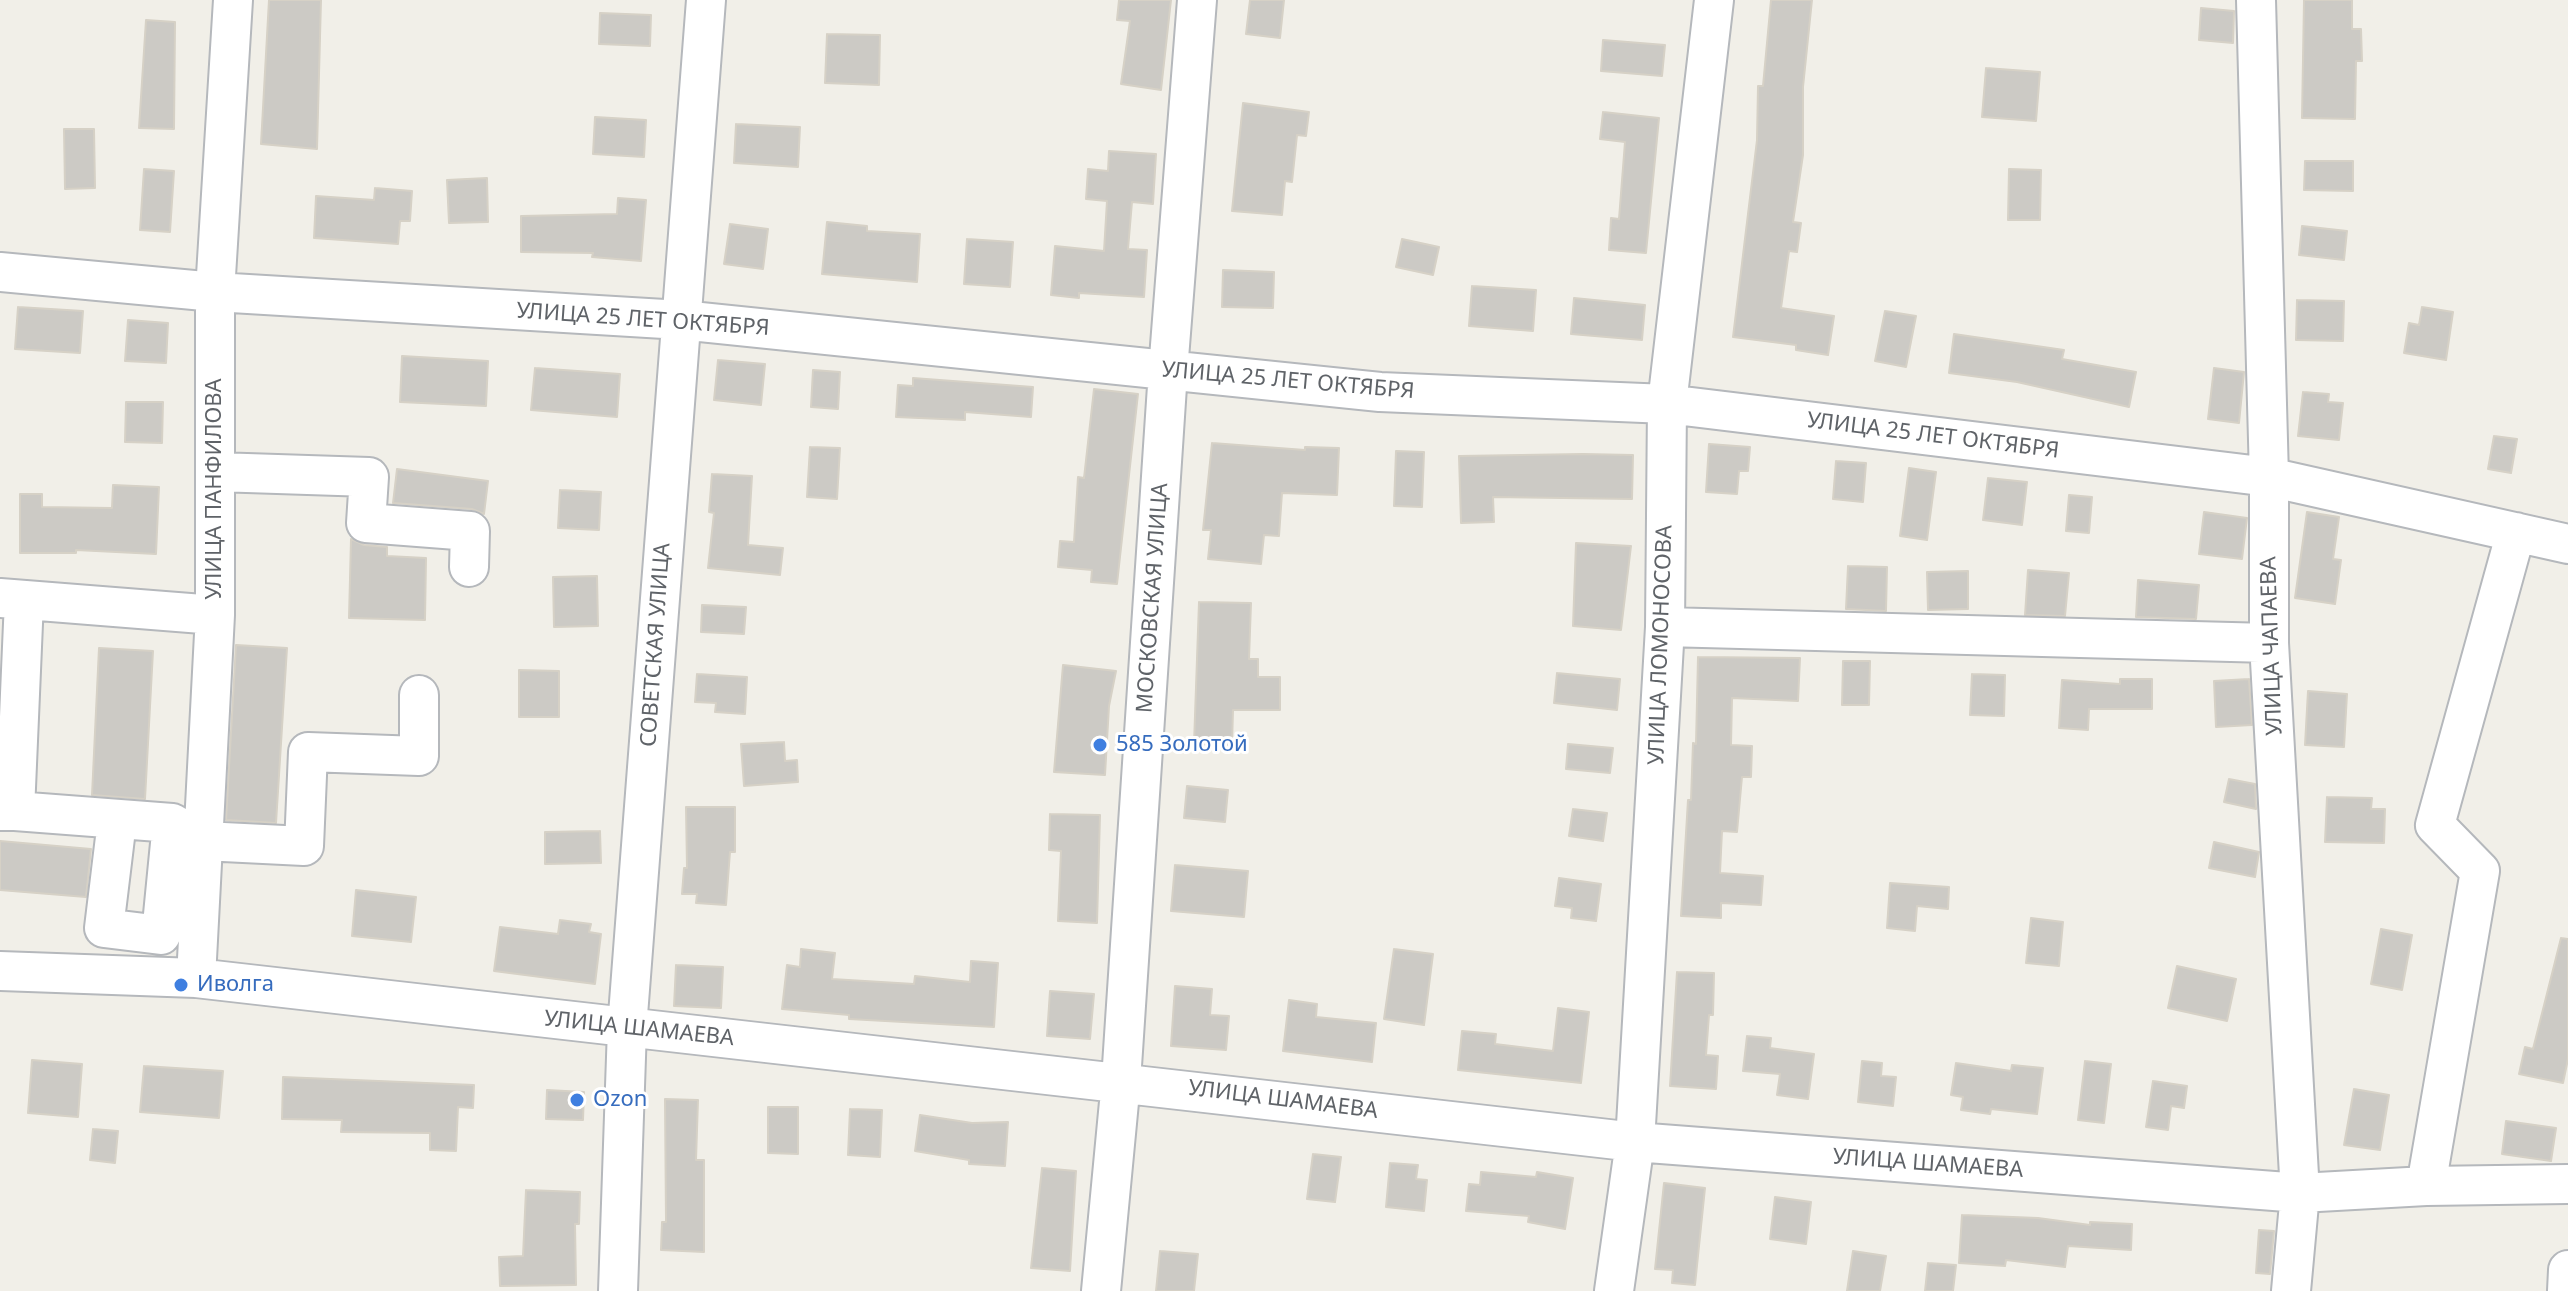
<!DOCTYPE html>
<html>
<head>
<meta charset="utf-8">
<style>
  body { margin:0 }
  canvas { display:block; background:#f1efe8 }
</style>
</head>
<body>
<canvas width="2568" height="1291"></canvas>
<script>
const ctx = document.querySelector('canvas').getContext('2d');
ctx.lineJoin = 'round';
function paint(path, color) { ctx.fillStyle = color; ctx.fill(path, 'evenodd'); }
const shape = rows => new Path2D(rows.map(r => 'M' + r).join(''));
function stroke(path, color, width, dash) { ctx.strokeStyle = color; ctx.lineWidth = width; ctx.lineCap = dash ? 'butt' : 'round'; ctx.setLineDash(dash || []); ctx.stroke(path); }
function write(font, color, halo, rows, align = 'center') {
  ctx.font = font + ' "Noto Sans",sans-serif'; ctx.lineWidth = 6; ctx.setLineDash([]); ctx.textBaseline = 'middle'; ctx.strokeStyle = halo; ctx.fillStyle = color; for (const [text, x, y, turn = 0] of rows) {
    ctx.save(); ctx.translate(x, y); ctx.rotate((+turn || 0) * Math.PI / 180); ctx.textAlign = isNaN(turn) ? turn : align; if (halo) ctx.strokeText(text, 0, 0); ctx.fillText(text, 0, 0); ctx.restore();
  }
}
const building = shape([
  [269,0,321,0,317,149,261,144,269,0],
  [1119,0,1171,0,1161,90,1121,84,1130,21,1117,20,1119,0],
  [1250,0,1284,0,1280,38,1246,34,1250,0],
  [1771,0,1812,0,1803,87,1803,155,1793,222,1801,223,1797,252,1789,251,1781,308,1834,316,1828,355,1796,350,1796,345,1733,337,1757,140,1758,86,1763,86,1771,0],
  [2304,0,2352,0,2352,29,2361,29,2362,61,2356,61,2355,119,2302,118,2304,0],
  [2201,8,2234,11,2233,43,2199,40,2201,8],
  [600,13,651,15,650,46,599,44,600,13],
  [146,20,175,22,174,129,139,128,146,20],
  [827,34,880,35,879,85,825,83,827,34],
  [1603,40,1665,45,1662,76,1601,71,1603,40],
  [1986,68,2040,72,2036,121,1982,117,1986,68],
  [1243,103,1309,112,1306,136,1297,135,1292,182,1285,181,1282,215,1232,211,1243,103],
  [1603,112,1659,118,1646,253,1609,250,1611,218,1619,219,1625,142,1600,139,1603,112],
  [595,117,646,120,644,157,593,154,595,117],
  [736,124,800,127,798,167,734,163,736,124],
  [64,129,94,129,95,188,65,189,64,129],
  [1109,151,1156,154,1153,204,1132,202,1128,249,1147,250,1144,297,1079,293,1079,298,1051,295,1055,246,1104,251,1107,201,1086,199,1088,169,1108,171,1109,151],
  [2305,161,2353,161,2353,191,2304,190,2305,161],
  [144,169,174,171,170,232,140,230,144,169],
  [2009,169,2041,170,2040,220,2008,220,2009,169],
  [487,178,488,222,449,223,447,180,487,178],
  [375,188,412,191,410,221,400,221,398,244,314,238,316,196,374,200,375,188],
  [618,198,646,200,641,261,592,257,593,253,521,252,521,216,617,214,618,198],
  [827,222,867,226,867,231,920,234,917,282,822,274,827,222],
  [730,224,768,229,763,269,724,264,730,224],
  [2302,226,2347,231,2344,260,2299,255,2302,226],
  [967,239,1013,242,1010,287,964,284,967,239],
  [1402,239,1439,247,1433,275,1396,267,1402,239],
  [1223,270,1274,272,1273,308,1222,307,1223,270],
  [1472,286,1536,290,1533,331,1469,326,1472,286],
  [1574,298,1645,305,1642,340,1571,334,1574,298],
  [2297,300,2344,301,2343,341,2296,340,2297,300],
  [18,307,83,311,80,353,15,349,18,307],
  [2422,307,2453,312,2446,360,2404,353,2409,323,2419,325,2422,307],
  [1885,311,1916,316,1906,367,1875,361,1885,311],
  [128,320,168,323,166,363,125,361,128,320],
  [1954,334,2064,350,2062,359,2136,372,2129,407,2017,382,1949,373,1954,334],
  [402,356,488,361,486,406,400,402,402,356],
  [718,360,765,364,761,405,714,400,718,360],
  [535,368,620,374,617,417,531,410,535,368],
  [2214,368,2244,372,2239,423,2208,419,2214,368],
  [813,370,840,372,838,409,811,407,813,370],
  [913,378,1033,387,1031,417,965,412,965,420,896,417,898,385,913,386,913,378],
  [1094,389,1138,394,1117,584,1091,582,1092,570,1058,567,1060,541,1074,542,1078,477,1084,478,1094,389],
  [2303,392,2329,394,2328,402,2343,403,2339,440,2298,436,2303,392],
  [126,402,163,402,162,443,125,442,126,402],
  [2494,436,2517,439,2511,473,2488,469,2494,436],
  [1212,443,1305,450,1305,447,1339,448,1337,495,1282,493,1279,536,1264,535,1261,564,1208,559,1211,530,1203,530,1212,443],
  [1709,444,1750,447,1748,471,1739,471,1737,494,1706,492,1709,444],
  [810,447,840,448,837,499,807,497,810,447],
  [1396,451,1424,452,1422,507,1394,506,1396,451],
  [1583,454,1633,455,1632,499,1493,497,1494,522,1461,523,1459,456,1583,454],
  [1836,461,1866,463,1863,502,1833,499,1836,461],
  [1909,468,1936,472,1927,540,1900,536,1909,468],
  [397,469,488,481,484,514,472,509,393,503,397,469],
  [712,474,752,476,748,545,783,548,780,575,708,568,714,513,709,512,712,474],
  [1988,478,2027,482,2022,525,1983,520,1988,478],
  [113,485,159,487,156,554,76,550,76,553,20,553,20,494,42,494,42,507,112,508,113,485],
  [560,490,601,492,599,530,558,528,560,490],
  [2069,495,2092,497,2089,533,2066,531,2069,495],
  [2204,512,2247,518,2242,559,2199,554,2204,512],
  [2307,512,2339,517,2333,559,2341,560,2335,604,2295,598,2307,512],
  [351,539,364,545,387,547,387,556,426,558,425,620,349,618,351,539],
  [1576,543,1631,546,1621,630,1573,626,1576,543],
  [1848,566,1887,567,1886,611,1846,609,1848,566],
  [2028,570,2069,573,2065,616,2025,615,2028,570],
  [1968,571,1968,609,1928,610,1927,572,1968,571],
  [597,576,598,626,554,627,553,577,597,576],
  [2138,580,2199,585,2196,619,2136,617,2138,580],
  [1199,602,1251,603,1249,659,1258,659,1258,677,1280,677,1280,710,1233,710,1232,745,1194,744,1199,602],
  [702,605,746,607,744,634,701,632,702,605],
  [236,645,287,648,276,823,226,820,236,645],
  [99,648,153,651,145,799,92,795,99,648],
  [1698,657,1800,658,1798,701,1732,698,1731,745,1752,746,1751,777,1742,777,1737,832,1722,831,1720,873,1763,876,1761,905,1721,903,1721,918,1681,916,1688,800,1691,800,1693,743,1696,744,1698,657],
  [1843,661,1870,661,1869,705,1842,705,1843,661],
  [1063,665,1116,671,1109,706,1105,775,1054,772,1063,665],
  [519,670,559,671,559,717,519,717,519,670],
  [1557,673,1620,679,1617,710,1554,703,1557,673],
  [697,674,747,677,745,714,715,712,716,703,695,702,697,674],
  [1972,674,2005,675,2004,716,1970,715,1972,674],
  [2120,679,2152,679,2152,709,2089,709,2088,730,2059,728,2062,680,2120,684,2120,679],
  [2249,679,2252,725,2216,727,2214,681,2249,679],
  [2308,691,2347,694,2344,747,2305,745,2308,691],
  [784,742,785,761,797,760,798,782,744,786,741,744,784,742],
  [1568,744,1613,748,1610,773,1566,769,1568,744],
  [2229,779,2255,784,2256,809,2224,802,2229,779],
  [1187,786,1228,790,1225,822,1184,818,1187,786],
  [2327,797,2372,798,2371,809,2385,809,2384,843,2325,842,2327,797],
  [686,807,735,807,735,852,730,852,726,905,696,903,697,894,682,894,684,868,687,868,686,807],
  [1573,809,1607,813,1603,841,1569,836,1573,809],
  [1050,814,1100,815,1097,923,1058,921,1061,851,1049,850,1050,814],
  [600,831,601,863,545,864,545,832,600,831],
  [0,841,91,849,86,897,0,890,0,841],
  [2214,842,2259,852,2255,877,2209,868,2214,842],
  [1175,865,1248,871,1244,917,1171,911,1175,865],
  [1559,878,1601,884,1596,921,1571,918,1572,908,1555,906,1559,878],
  [1890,883,1949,887,1948,909,1917,906,1915,931,1887,928,1890,883],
  [356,890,416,897,411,942,352,936,356,890],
  [2031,918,2063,922,2059,966,2026,963,2031,918],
  [560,920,591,924,589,932,601,934,595,984,494,971,500,927,558,934,560,920],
  [2381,929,2412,935,2402,990,2371,984,2381,929],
  [2561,938,2568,939,2568,1059,2563,1083,2519,1074,2525,1047,2533,1049,2561,938],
  [801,949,835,953,832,979,914,984,915,976,970,982,971,961,998,963,994,1027,849,1019,849,1015,782,1009,787,965,800,967,801,949],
  [1394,949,1433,954,1424,1025,1384,1019,1394,949],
  [676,965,723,967,721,1008,674,1006,676,965],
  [2177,966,2236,979,2227,1021,2168,1008,2177,966],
  [1677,972,1714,973,1713,1015,1709,1015,1706,1055,1718,1056,1716,1089,1670,1086,1677,972],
  [1175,986,1212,989,1210,1015,1229,1016,1226,1050,1171,1046,1175,986],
  [1050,991,1094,994,1090,1039,1047,1036,1050,991],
  [1289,1000,1317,1004,1316,1017,1376,1023,1372,1062,1283,1051,1289,1000],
  [1558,1008,1589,1012,1581,1083,1458,1070,1462,1031,1496,1034,1495,1044,1553,1051,1558,1008],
  [1747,1036,1771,1038,1770,1048,1814,1054,1808,1099,1777,1095,1780,1074,1743,1071,1747,1036],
  [32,1060,82,1064,78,1117,28,1113,32,1060],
  [1862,1061,1882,1063,1881,1076,1896,1077,1893,1106,1858,1102,1862,1061],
  [2085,1061,2111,1064,2104,1123,2078,1120,2085,1061],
  [1956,1063,2011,1071,2012,1065,2043,1068,2037,1114,1991,1109,1990,1114,1961,1110,1963,1097,1951,1095,1956,1063],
  [144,1066,223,1071,219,1118,140,1112,144,1066],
  [283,1077,474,1085,473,1108,458,1107,456,1151,430,1150,430,1133,341,1132,342,1120,282,1119,283,1077],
  [2153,1081,2187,1086,2184,1108,2171,1106,2168,1130,2146,1127,2153,1081],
  [2354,1089,2389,1095,2380,1150,2344,1145,2354,1089],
  [547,1090,584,1092,583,1120,546,1119,547,1090],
  [665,1099,698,1100,696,1160,704,1160,704,1252,661,1250,662,1222,666,1222,665,1099],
  [768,1107,798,1107,798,1154,768,1153,768,1107],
  [850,1109,882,1110,880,1157,848,1155,850,1109],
  [920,1115,972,1123,1008,1122,1005,1166,969,1164,969,1160,915,1151,920,1115],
  [2506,1121,2556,1128,2551,1161,2502,1154,2506,1121],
  [93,1129,118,1131,115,1163,90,1160,93,1129],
  [1313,1154,1341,1157,1335,1202,1307,1199,1313,1154],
  [1390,1163,1418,1165,1416,1179,1427,1180,1424,1211,1386,1207,1390,1163],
  [1042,1168,1076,1171,1070,1271,1031,1268,1042,1168],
  [1481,1172,1536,1177,1537,1172,1573,1178,1565,1229,1528,1222,1529,1216,1466,1211,1469,1184,1480,1185,1481,1172],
  [1664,1183,1705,1188,1695,1285,1672,1283,1673,1270,1655,1269,1664,1183],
  [526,1190,580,1192,579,1224,575,1224,576,1285,500,1286,499,1257,523,1256,526,1190],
  [1775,1197,1811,1202,1806,1244,1770,1239,1775,1197],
  [1962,1215,2038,1218,2090,1225,2090,1222,2132,1224,2131,1250,2068,1246,2065,1267,2006,1260,2005,1266,1959,1263,1962,1215],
  [2259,1230,2274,1231,2270,1274,2256,1273,2259,1230],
  [1160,1251,1198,1254,1194,1291,1156,1291,1160,1251],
  [1853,1251,1886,1256,1880,1291,1847,1291,1853,1251],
  [1928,1263,1956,1265,1953,1291,1925,1291,1928,1263]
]);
paint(building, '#cccac5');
stroke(building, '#d6d1c6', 2);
const minor = shape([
  [2256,0,2269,477,2269,643,2300,1193,2291,1291],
  [0,272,215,292,681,320,1380,392,1667,404,2269,477,2568,544],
  [216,472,369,477,366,523,470,531,469,567],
  [0,598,215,615],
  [1665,627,2269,643],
  [0,811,15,811,24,600],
  [15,811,172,823,203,841,304,846,308,752,419,756,419,695],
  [117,821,104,928,161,935,172,823],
  [0,971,196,978,1635,1142,2300,1193,2426,1186,2568,1184],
  [196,978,215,615,215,292,233,0],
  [2426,1186,2480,871,2435,825,2516,532],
  [618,1291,627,1028,706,0],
  [1101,1291,1121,1081,1168,371,1197,0],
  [1614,1291,1635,1142,1665,627,1667,404,1714,0],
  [2567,1291,2568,1270]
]);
stroke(minor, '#b5b8bc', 42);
stroke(minor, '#fff', 38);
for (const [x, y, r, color] of [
  [1100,745,8,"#3f7fe0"],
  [181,985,8,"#3f7fe0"],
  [577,1100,8,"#3f7fe0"]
]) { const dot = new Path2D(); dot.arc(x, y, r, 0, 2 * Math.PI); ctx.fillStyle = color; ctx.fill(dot); stroke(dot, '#fff', 3); }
write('22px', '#5f6368', '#fff', [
  ["УЛИЦА 25 ЛЕТ ОКТЯБРЯ",643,320,4],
  ["УЛИЦА 25 ЛЕТ ОКТЯБРЯ",1288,381,5],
  ["УЛИЦА 25 ЛЕТ ОКТЯБРЯ",1933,436,7],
  ["УЛИЦА ПАНФИЛОВА",215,489,-90],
  ["МОСКОВСКАЯ УЛИЦА",1153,598,-86],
  ["СОВЕТСКАЯ УЛИЦА",656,645,-86],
  ["УЛИЦА ЛОМОНОСОВА",1661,645,-88],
  ["УЛИЦА ЧАПАЕВА",2272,646,-92],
  ["УЛИЦА ШАМАЕВА",639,1029,6],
  ["УЛИЦА ШАМАЕВА",1283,1100,7],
  ["УЛИЦА ШАМАЕВА",1928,1164,4]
]);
write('22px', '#366cbe', '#fff', [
  ["585 Золотой",1116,745],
  ["Иволга",197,985],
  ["Ozon",593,1100]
], 'left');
</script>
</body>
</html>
